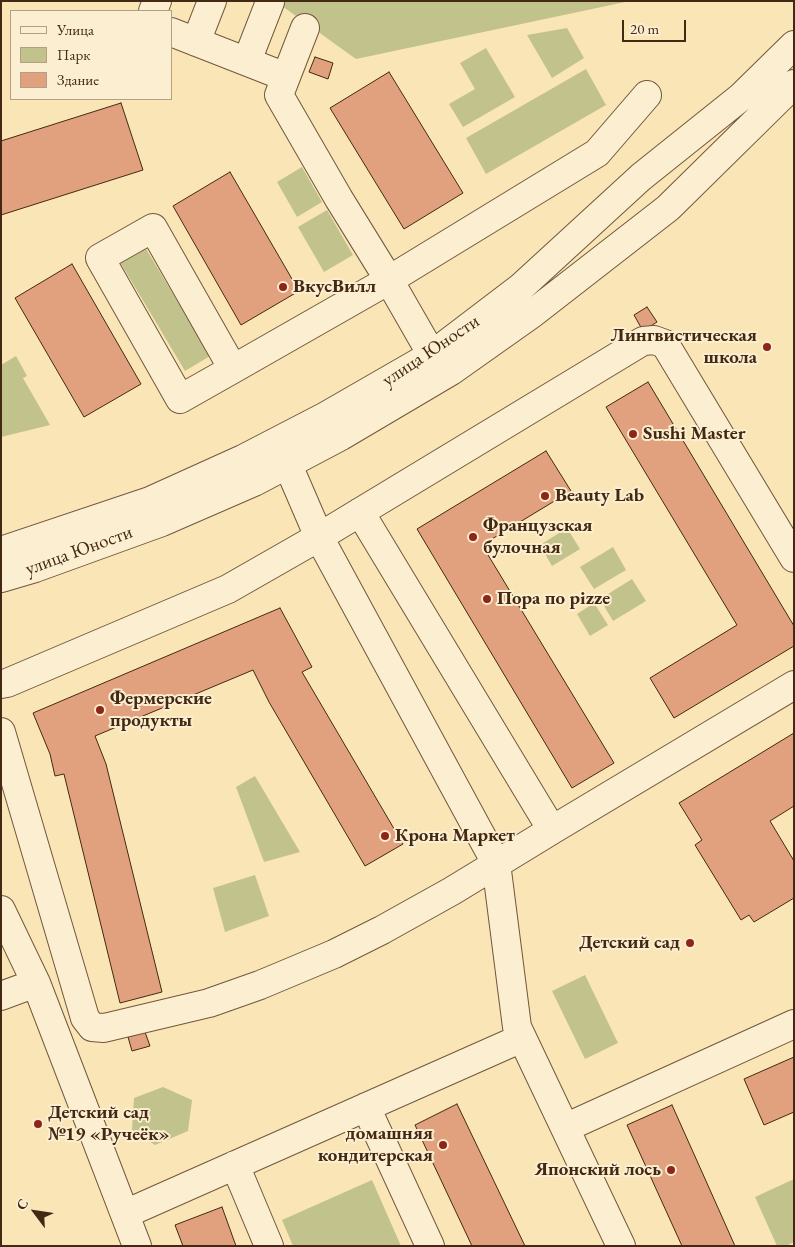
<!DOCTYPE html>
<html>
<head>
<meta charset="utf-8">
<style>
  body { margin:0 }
  #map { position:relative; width:795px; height:1247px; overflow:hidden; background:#fae5b7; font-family:"EB Garamond",serif }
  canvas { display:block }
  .frame { position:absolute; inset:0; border:2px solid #432813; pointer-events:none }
  .legend { position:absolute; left:10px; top:10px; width:162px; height:90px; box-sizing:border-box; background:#fceed0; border:1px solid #b29f84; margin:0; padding:6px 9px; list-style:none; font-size:15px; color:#432813 }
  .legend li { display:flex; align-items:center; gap:10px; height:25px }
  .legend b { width:25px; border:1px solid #b29f84 }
  .north { position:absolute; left:10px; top:1187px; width:50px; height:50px; -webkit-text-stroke:4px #fceed0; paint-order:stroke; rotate:301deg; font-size:14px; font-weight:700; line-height:20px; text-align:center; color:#432813 }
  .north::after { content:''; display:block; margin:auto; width:18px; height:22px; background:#432813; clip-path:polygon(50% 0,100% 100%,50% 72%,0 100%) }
  .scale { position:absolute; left:622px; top:20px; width:64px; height:22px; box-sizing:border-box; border:2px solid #432813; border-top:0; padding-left:6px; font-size:15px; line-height:18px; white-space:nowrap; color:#432813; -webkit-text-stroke:4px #fceed0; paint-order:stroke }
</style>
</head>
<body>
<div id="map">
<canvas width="795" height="1247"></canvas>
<div class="frame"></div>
<ul class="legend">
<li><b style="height:6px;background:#fceed0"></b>Улица</li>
<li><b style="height:14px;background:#c2c38c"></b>Парк</li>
<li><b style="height:14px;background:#e2a17e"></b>Здание</li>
</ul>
<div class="north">С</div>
<div class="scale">20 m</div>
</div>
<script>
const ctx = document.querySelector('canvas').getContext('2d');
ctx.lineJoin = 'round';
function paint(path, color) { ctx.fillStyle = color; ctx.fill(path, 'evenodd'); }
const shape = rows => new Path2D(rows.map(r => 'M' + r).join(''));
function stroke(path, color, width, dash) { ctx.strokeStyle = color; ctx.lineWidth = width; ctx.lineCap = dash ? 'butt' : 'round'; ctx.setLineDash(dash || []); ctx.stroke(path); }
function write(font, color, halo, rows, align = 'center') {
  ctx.font = font + ' "EB Garamond",serif'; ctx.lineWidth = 4; ctx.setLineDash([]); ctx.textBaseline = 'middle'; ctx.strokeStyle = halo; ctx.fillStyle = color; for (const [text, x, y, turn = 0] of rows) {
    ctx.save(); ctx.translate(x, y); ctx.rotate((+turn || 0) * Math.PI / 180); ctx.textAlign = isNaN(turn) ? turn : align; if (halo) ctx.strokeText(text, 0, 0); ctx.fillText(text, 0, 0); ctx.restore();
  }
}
paint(shape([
  [275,1,630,1,356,59],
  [567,28,584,58,552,78,527,35],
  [486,48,515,97,463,127,449,104,475,89,460,63],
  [586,69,606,105,486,174,466,138],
  [302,167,322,202,297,217,277,182],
  [327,210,353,255,324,272,298,227],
  [142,242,210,356,185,371,117,257],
  [16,356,27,376,23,378,50,425,1,437,1,365],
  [567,528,580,549,552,566,540,545],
  [613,547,626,570,594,589,580,567],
  [632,579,646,601,613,621,600,599],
  [594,603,608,625,590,636,577,614],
  [255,776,300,852,264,862,236,787],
  [255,875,269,916,225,932,213,888],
  [585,975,618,1043,585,1059,552,991],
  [163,1087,192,1100,188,1131,155,1145,132,1130,134,1098],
  [794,1179,794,1242,786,1246,777,1246,755,1197],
  [372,1180,401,1246,293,1246,282,1220]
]), '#c2c38c');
const building = shape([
  [315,57,333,63,328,79,309,72,315,57],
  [389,72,463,193,404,229,330,108,389,72],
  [121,103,143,170,1,215,1,141,121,103],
  [230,172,299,291,241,325,173,206,230,172],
  [72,264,141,384,84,417,15,298,72,264],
  [647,307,657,322,643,331,634,315,647,307],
  [648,382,794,626,794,646,674,718,650,678,737,625,606,407,648,382],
  [546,451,571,491,482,545,614,763,572,788,417,529,546,451],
  [280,608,312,667,302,672,403,844,365,866,269,702,253,670,95,736,106,764,162,992,120,1003,64,774,55,776,50,754,33,713,280,608],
  [794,733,794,806,770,821,794,861,794,898,754,922,749,915,741,920,695,845,702,840,679,803,794,733],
  [145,1032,150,1046,132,1051,128,1037,145,1032],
  [794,1057,794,1112,764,1125,744,1079,794,1057],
  [457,1104,525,1246,472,1246,415,1125,457,1104],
  [672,1105,706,1181,735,1246,682,1246,627,1125,672,1105],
  [222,1207,236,1246,183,1246,175,1225,222,1207]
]);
paint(building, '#e2a17e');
stroke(building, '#432813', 1);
const minor = shape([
  [153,11,157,1],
  [305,28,279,95,339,199,389,280,597,153,647,95],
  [171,32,286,77],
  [196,42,212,1],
  [247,61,270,2],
  [233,369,153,228,100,258,180,399,233,369,389,280,432,355],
  [288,465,319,537,496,863,517,1027,621,1246],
  [1,551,150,501,243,459,326,416,432,355,520,288,641,177,741,97,794,45],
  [1,578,35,568,162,522,254,482,341,436,451,371,533,313,668,208,794,84],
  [1,684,7,683,228,589,319,537,643,341,654,340,665,344,794,558],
  [1,732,85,1018,92,1027,104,1028,209,1003,260,985,334,954,382,930,452,891,552,830,360,512],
  [552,830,794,685],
  [1,910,36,983,1,996],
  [36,983,137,1246],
  [366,1107,430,1246],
  [565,1128,794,1024],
  [235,1165,269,1246],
  [125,1214,522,1038]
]);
stroke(minor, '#71573c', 30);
stroke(minor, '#fceed0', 28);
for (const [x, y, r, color] of [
  [283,287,5,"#8f2418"],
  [767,347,5,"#8f2418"],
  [633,434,5,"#8f2418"],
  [545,496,5,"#8f2418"],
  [473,537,5,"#8f2418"],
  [487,599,5,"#8f2418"],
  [100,710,5,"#8f2418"],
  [385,836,5,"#8f2418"],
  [690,943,5,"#8f2418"],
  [38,1124,5,"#8f2418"],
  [443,1145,5,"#8f2418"],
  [671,1170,5,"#8f2418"]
]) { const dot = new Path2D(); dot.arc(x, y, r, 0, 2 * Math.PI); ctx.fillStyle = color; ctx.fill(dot); stroke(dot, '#fceed0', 2); }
write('bold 19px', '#432813', '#fceed0', [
  ["ВкусВилл",293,287],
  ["Лингвистическая",757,336,"right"],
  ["школа",757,358,"right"],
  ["Sushi Master",643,434],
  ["Beauty Lab",555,496],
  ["Французская",483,526],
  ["булочная",483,548],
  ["Пора по pizze",497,599],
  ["Фермерские",110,699],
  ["продукты",110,721],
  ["Крона Маркет",395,836],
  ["Детский сад",680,943,"right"],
  ["Детский сад",48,1113],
  ["№19 «Ручеёк»",48,1135],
  ["домашняя",433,1134,"right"],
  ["кондитерская",433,1156,"right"],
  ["Японский лось",661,1170,"right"]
], 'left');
write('19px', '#432813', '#fceed0', [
  ["улица Юности",431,351,-34],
  ["улица Юности",79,551,-20]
]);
</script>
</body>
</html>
